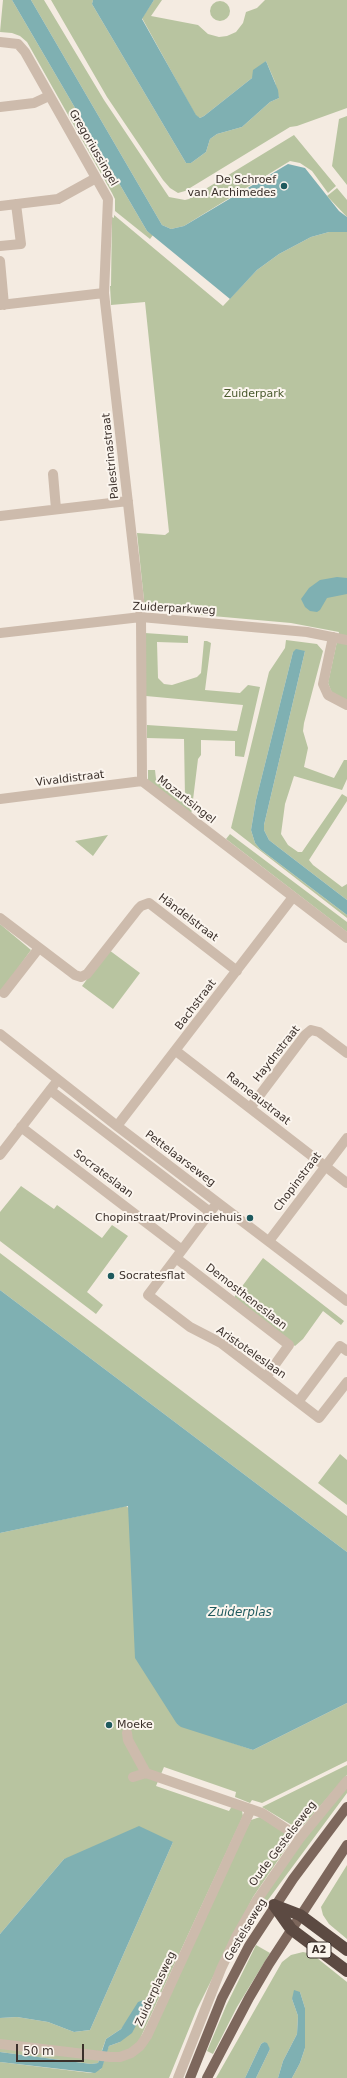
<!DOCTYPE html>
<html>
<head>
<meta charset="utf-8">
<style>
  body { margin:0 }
  #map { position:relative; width:347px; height:2078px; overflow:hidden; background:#f4ebe1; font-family:"DejaVu Sans",sans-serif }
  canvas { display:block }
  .scale { position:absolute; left:16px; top:2044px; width:68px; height:18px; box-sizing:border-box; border:2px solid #3b302b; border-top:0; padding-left:5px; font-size:12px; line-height:14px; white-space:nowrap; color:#3b302b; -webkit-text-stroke:3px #fbf5ee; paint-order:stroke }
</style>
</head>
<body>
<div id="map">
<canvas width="347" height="2078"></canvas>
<div class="scale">50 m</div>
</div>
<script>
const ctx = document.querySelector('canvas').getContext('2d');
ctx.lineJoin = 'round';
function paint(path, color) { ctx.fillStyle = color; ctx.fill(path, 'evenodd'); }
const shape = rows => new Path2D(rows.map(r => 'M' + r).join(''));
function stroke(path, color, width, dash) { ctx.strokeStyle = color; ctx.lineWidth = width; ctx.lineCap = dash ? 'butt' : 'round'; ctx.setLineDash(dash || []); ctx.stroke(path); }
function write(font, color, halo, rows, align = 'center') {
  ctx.font = font + ' "DejaVu Sans",sans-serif'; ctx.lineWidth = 4; ctx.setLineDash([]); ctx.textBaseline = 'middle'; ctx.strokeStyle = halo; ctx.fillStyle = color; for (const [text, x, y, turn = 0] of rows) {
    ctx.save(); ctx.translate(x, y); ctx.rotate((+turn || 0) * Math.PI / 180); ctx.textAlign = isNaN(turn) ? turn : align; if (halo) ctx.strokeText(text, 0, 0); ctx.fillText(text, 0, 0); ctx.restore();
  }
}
paint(shape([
  [3,0,12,0,147,231,153,235,150,239,115,211,115,199,112,193,27,42,20,36,12,33,0,32],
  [31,0,44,0,104,100,169,197,185,200,189,199,294,135,336,186,328,193,312,171,300,163,290,161,184,226,171,229,162,225],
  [51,0,93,0,92,4,186,163,191,163,206,152,210,139,217,134,242,127,270,102,279,98,275,82,266,61,252,78,204,116,200,118,196,116,142,18,154,0,162,0,151,16,198,25,208,34,219,37,227,36,236,32,243,23,246,12,257,8,265,0,347,0,347,108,297,126,290,127,185,191,178,193,170,188,163,180,107,97],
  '210 11a10 10 0 1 1 20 0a10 10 0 1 1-20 0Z',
  [347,116,347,185,332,166,339,119],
  [337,188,347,200,347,217,327,196],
  [114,215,223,306,257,270,279,254,311,237,329,232,347,232,347,701,332,693,328,683,339,632,291,623,145,610,137,533,165,535,169,532,145,302,111,305,111,304,110,286,111,286,112,217,114,218],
  [145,633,188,636,188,643,157,642,158,678,164,684,172,685,197,677,201,673,204,641,207,641,211,643,205,690,240,693,248,685,260,687,244,757,235,756,235,741,201,740,201,755,198,759,191,816,148,785,148,770,155,770,156,779,185,797,184,739,147,738,147,725,237,731,243,705,146,696],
  [286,640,317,644,323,651,304,723,303,731,308,748,304,767,334,778,344,760,347,760,347,779,342,790,294,776,285,804,281,834,288,845,298,852,302,852,342,794,347,797,347,801,309,860,313,865,342,887,347,884,347,900,278,847,269,840,264,830,264,825,305,651,293,652,256,800,251,830,255,843,260,849,347,915,347,918,231,828,269,672,285,648],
  [230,834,347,922,347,932,226,839],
  [108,835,93,856,75,841],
  [0,924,31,950,0,993],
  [109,950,140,973,113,1009,82,986],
  [21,1186,54,1209,57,1205,102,1238,112,1225,128,1236,87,1292,103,1305,96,1314,0,1241,0,1212],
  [0,1253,347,1516,347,1552,0,1290],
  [263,1258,344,1321,341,1325,323,1311,303,1339,295,1346,232,1300],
  [340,1454,347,1460,347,1505,318,1483],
  [126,1506,130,1509,177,1724,253,1750,347,1703,347,1761,262,1803,252,1800,250,1803,235,1797,236,1792,164,1767,156,1786,229,1811,232,1806,242,1811,243,1816,138,2043,130,2050,117,2054,106,2053,109,2046,120,2042,126,2023,121,2029,106,2039,101,2053,0,2041,0,2018,17,2017,48,2022,74,2032,90,2030,173,1842,64,1859,0,1934,0,1533],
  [347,1765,347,1775,303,1826,295,1827,262,1807],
  [347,1784,347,1793,259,1912,227,1966,238,1938,270,1884],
  [260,1817,291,1837,289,1844,253,1897,197,2009,169,2078,0,2078,0,2062,91,2073,101,2069,104,2061,132,2055,251,1820],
  [347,1865,347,1939,329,1924,323,1915,321,1907],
  [256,1945,270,1953,237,2007,213,2054,207,2051,226,2006],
  [303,1952,312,1954,347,1982,347,2078,292,2078,300,2063,305,2048,305,2008,300,1992,292,1999,298,2016,297,2034,283,2061,278,2078,256,2078,270,2049,264,2042,261,2044,245,2078,216,2078,282,1962,291,1955],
  [0,2046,99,2060,98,2063,91,2064,0,2052]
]), '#b8c4a0');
paint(shape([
  [12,0,31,0,162,225,171,229,184,226,288,164,305,168,339,211,347,217,347,232,329,232,311,237,279,254,257,270,230,299,147,231],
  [93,0,154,0,142,19,196,115,200,118,204,116,252,78,253,70,266,61,278,90,279,98,270,102,242,127,217,134,210,139,206,152,191,163,186,163,92,4],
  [337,577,347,578,347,594,327,598,320,610,317,612,310,611,305,607,301,599,309,588,320,580],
  [296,649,305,651,264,825,264,830,269,840,278,847,347,900,347,915,260,849,255,843,251,830,256,800,293,652],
  [0,1290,347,1552,347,1703,253,1750,181,1727,177,1724,135,1658,128,1506,0,1533],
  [139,1826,173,1842,90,2030,74,2032,48,2022,17,2017,0,2018,0,1934,64,1859],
  [294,1990,300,1992,305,2008,305,2048,300,2063,292,2078,278,2078,283,2061,297,2034,298,2016,292,1999],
  [144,2000,146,2007,132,2033,120,2042,109,2046,102,2068,95,2073,0,2062,0,2052,91,2064,98,2063,106,2039,121,2029,138,2002],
  [264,2042,267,2043,270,2049,256,2078,245,2078,261,2044]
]), '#7fb0b2');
stroke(shape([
  [0,42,18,44,25,52,108,199,104,293,141,617,142,781,347,938],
  [0,107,34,103,49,96],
  [0,206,58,199,96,178],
  [0,246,21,244,16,204],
  [0,261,4,305],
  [0,305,104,293],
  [53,474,56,509],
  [0,516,128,501],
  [0,633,141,617,307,632,347,640],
  [333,637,323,684,328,695,347,705],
  [0,799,142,781],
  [0,918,75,975,81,977,87,974,138,909,141,906,149,903,237,971],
  [4,993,39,948],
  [0,1034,117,1126,347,1301],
  [176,1051,347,1183],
  [50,1090,210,1212],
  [250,1108,305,1035,311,1030,319,1032,347,1053],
  [117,1126,293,897],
  [21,1127,182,1250,148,1295,190,1327,221,1343,319,1418,347,1382],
  [0,1155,54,1085],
  [269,1241,347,1138],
  [182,1250,214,1207],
  [176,1258,289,1345,266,1377],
  [298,1402,340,1346,347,1351],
  [127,1733,128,1740,146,1773],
  [133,1777,146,1773,262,1813,300,1838],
  [0,2044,110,2057,120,2057,131,2053,140,2046,147,2036,251,1809],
  [178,2078,221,1969,236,1937,257,1900,300,1838,347,1781]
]), '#cdbbac', 10);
stroke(shape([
  [190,2078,222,1998,249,1946,293,1879,347,1807],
  [207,2078,249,1998,269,1964,347,1845]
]), '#7d675c', 10);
stroke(shape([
  [274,1905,291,1929,347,1971],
  [274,1905,300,1915,347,1950]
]), '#5c4a42', 12);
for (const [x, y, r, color] of [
  [284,186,4,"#1f5a5e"],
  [250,1218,4,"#1f5a5e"],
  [111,1276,4,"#1f5a5e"],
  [109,1725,4,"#1f5a5e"]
]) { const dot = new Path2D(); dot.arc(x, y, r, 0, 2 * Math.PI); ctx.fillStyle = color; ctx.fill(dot); stroke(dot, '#fbf5ee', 1.5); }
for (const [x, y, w] of [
  [319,1950,24]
]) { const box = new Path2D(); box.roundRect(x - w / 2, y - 8, w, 16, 3); ctx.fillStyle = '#fbf5ee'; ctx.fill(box); stroke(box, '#3b302b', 1); }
write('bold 10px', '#3b302b', null, [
  ["A2",319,1950]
]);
write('11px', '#3b302b', '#fbf5ee', [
  ["Gregoriussingel",93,148,60],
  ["Palestrinastraat",111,456,-96],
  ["Zuiderparkweg",174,609,3],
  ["Vivaldistraat",70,779,-7],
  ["Mozartsingel",186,800,38],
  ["Händelstraat",188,918,37],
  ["Bachstraat",196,1005,-53],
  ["Haydnstraat",277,1054,-52],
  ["Rameaustraat",258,1099,38],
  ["Pettelaarseweg",180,1159,37],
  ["Socrateslaan",103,1174,37],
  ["Chopinstraat",298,1182,-53],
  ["Demostheneslaan",246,1297,38],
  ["Aristoteleslaan",251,1353,35],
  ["Oude Gestelseweg",283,1844,-53],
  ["Gestelseweg",246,1930,-59],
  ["Zuiderplasweg",156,1989,-65]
]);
write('11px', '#3b302b', '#fbf5ee', [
  ["De Schroef",276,180],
  ["van Archimedes",276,193],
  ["Chopinstraat/Provinciehuis",242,1218],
  ["Socratesflat",119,1276,"left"],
  ["Moeke",117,1725,"left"]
], 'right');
write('11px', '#4a5a2e', '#fbf5ee', [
  ["Zuiderpark",254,394]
]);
write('italic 12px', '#1f5a5e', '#fbf5ee', [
  ["Zuiderplas",240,1613]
]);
</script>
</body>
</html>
